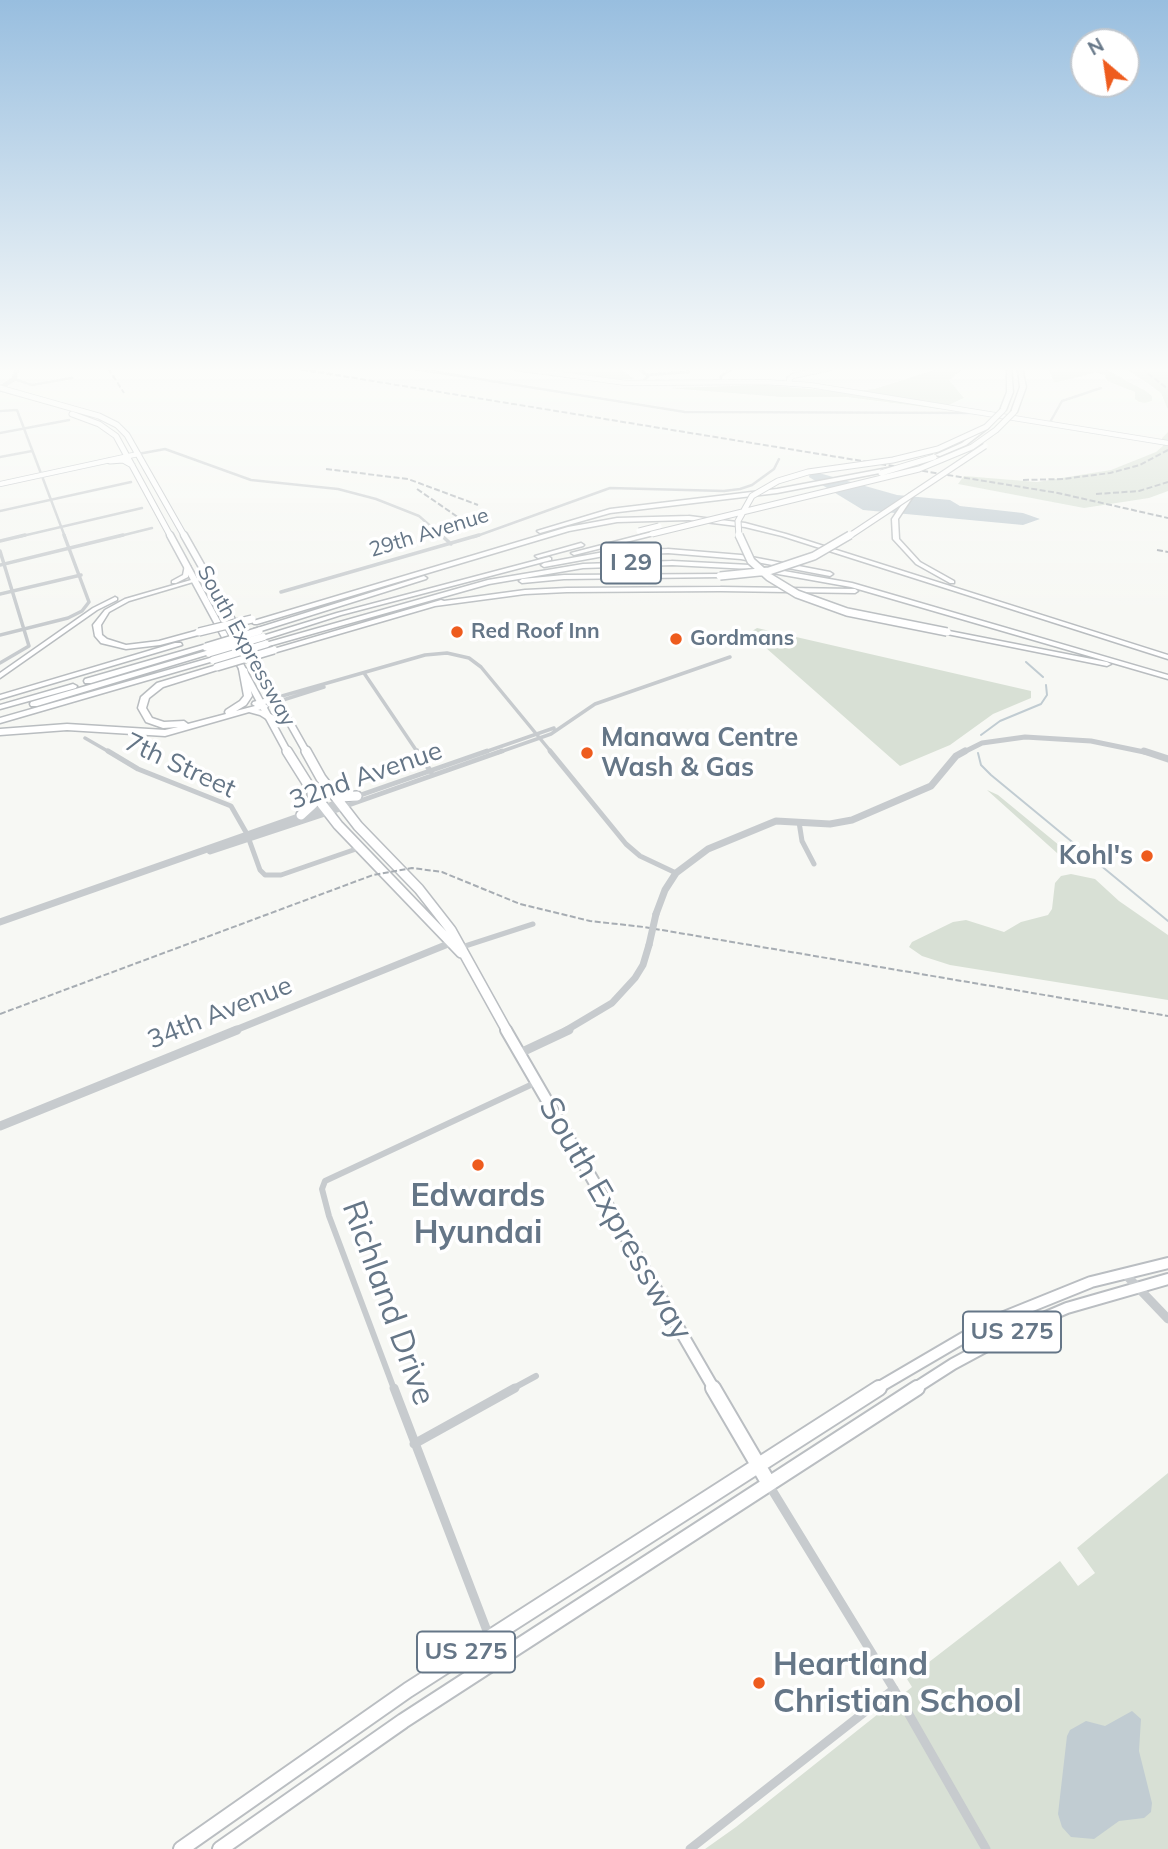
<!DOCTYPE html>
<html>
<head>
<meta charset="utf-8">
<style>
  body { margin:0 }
  #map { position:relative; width:1168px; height:1849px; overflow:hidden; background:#f7f8f4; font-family:Mulish,sans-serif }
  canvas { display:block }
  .north { position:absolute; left:1070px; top:28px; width:70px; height:70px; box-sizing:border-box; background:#fff; border:2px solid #c1c8cf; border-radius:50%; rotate:331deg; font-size:19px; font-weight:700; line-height:28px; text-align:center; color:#657687 }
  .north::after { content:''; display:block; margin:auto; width:24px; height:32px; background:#ee5c1e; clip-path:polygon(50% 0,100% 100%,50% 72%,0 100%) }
</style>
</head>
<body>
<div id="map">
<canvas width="1168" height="1849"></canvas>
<div class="north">N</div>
</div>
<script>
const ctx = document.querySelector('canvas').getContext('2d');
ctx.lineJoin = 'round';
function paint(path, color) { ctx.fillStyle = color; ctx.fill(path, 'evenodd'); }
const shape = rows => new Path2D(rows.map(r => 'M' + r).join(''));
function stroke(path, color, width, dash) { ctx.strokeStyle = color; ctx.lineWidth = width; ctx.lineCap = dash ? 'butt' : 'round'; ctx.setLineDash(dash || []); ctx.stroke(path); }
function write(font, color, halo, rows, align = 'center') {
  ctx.font = font + ' Mulish,sans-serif'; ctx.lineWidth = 7; ctx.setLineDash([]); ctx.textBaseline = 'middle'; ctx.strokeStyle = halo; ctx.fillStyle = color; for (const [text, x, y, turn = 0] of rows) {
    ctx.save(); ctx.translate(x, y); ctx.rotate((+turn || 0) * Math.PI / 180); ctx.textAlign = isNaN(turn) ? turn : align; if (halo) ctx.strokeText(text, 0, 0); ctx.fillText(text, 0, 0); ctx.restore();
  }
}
paint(shape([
  [530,368,618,368,634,379,604,380],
  [942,368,963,368,949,380,964,398,940,409,846,397,781,397,668,388,764,385,846,392,874,389],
  [1049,368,1102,368,1146,391,1152,396,1152,401,1145,403,1139,402,1135,399,1135,392,1107,381,1105,375,1097,372,1054,383],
  [1126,368,1168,368,1168,410,1161,393],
  [1168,432,1168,491,1149,498,1084,508,958,484,964,476,1037,482,1111,470,1156,452,1163,446,1162,438],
  [757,628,1031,691,1031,698,993,714,950,745,900,766,749,633],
  [987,790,998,795,1071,855,1074,860,1068,860,1057,853],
  [1071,874,1095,879,1119,901,1168,935,1168,1000,950,965,922,956,909,947,912,942,953,922,966,920,1004,932,1021,922,1048,915,1052,909,1055,883,1061,876],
  [1168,1473,1168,1849,705,1849,736,1827,912,1687,907,1679,1060,1561,1078,1586,1095,1573,1077,1548]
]), '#d8e0d5');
paint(shape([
  [819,473,897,495,950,500,960,506,1023,513,1040,519,1023,525,863,510,809,477,810,474],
  [1132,1711,1141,1719,1139,1751,1152,1803,1151,1812,1144,1818,1119,1821,1094,1839,1071,1837,1062,1827,1058,1814,1067,1736,1070,1730,1086,1721,1105,1726]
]), '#c1ccd2');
stroke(shape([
  [1026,662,1043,677],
  [981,735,1000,721,1041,704,1047,695,1046,685],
  [978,753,981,765,991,775,1168,921]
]), '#c1ccd2', 2);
const secondary = shape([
  [516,368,626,383,765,382,810,385,1168,443],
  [790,384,789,379,793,376,830,368],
  [0,484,138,454]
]);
const primaryFar4 = shape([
  [0,388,99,416,117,425,127,435,185,537],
  [72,414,99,424,116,436,171,537],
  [110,461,123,460,132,465]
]);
const primaryFar3 = shape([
  [170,535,288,753],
  [184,535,307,753]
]);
const primaryFar2 = shape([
  [287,751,314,794,338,825,461,953],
  [306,751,321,778,358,826,419,889,451,930,507,1031],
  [333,792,340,797,357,796],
  [301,815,313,804,312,793]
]);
const primaryFar1 = shape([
  [506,1030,714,1389],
  [876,1389,987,1324,1091,1282,1168,1263],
  [914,1389,953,1364,1018,1329,1067,1308,1168,1279]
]);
const primary = shape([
  [713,1388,768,1482],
  [181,1849,408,1690,879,1388],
  [220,1849,403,1721,917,1388]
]);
const motorway = shape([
  [1007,368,1011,368,1013,392,1006,410,1003,412,1000,410,1007,392,1007,368],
  [1018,368,1022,368,1026,387,1017,412,1014,414,1011,412,1020,387,1018,368],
  [986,425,989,427,988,428,966,445,940,456,935,455,962,443,986,425],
  [893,467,896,469,895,470,777,493,610,513,540,533,537,531,610,509,777,489,893,467],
  [911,493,914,495,898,519,899,539,920,562,954,581,954,583,950,583,916,564,893,539,892,519,909,494,911,493],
  [689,516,745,523,786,534,1168,655,1168,659,782,536,745,527,689,520,617,522,569,531,257,624,254,624,250,622,568,527,617,518,689,516],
  [652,532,654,533,654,535,574,555,571,553,652,532],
  [581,543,584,545,583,546,538,558,535,556,581,543],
  [668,549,741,555,830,572,833,574,830,576,741,559,668,553,604,556,544,567,541,565,544,563,604,552,668,549],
  [549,557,551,558,551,560,341,615,266,639,260,639,259,637,337,613,549,557],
  [672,561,750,565,852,583,1168,675,1168,679,851,587,750,569,672,565,583,568,489,584,269,646,266,646,262,644,488,580,583,564,672,561],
  [185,565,190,566,188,577,176,583,172,583,172,581,183,575,185,565],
  [720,574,722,575,722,577,564,579,522,583,519,581,522,579,564,575,720,574],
  [205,576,210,577,129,601,109,612,101,625,102,635,107,639,126,645,159,641,199,630,202,630,202,634,160,645,126,649,101,643,95,636,93,625,105,610,125,599,205,576],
  [424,576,427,578,426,579,261,631,258,631,254,629,424,576],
  [721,587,855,589,858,591,855,593,721,591,567,592,525,594,435,606,277,652,271,652,270,650,441,600,444,601,525,590,567,588,721,587],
  [115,597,117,598,117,600,97,610,0,678,0,673,93,608,115,597],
  [944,630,1107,662,1111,664,1107,666,947,634,944,634,944,630],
  [175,643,181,643,182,645,0,699,0,695,175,643],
  [203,645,206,645,210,647,91,683,85,683,84,681,85,679,203,645],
  [206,651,209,651,213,653,37,706,31,706,30,704,31,702,206,651],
  [210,658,213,658,217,660,0,723,0,718,210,658],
  [217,665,221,667,220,669,163,687,149,698,146,708,152,718,164,722,184,721,188,724,226,714,225,712,226,710,240,701,244,696,239,669,243,667,247,669,252,696,246,705,236,711,255,706,252,704,253,702,275,696,278,696,278,700,265,704,268,706,267,708,258,710,265,711,274,716,274,720,268,720,260,715,249,712,165,736,67,730,0,735,0,729,67,724,165,730,178,727,163,728,146,722,138,708,141,697,157,683,217,665],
  [73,684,77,686,76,688,0,709,0,705,73,684]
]);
stroke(secondary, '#b9bec3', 6);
stroke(primaryFar4, '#babec2', 7);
stroke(primaryFar3, '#babec2', 9);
stroke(primaryFar2, '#babec2', 12);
stroke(primaryFar1, '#babec2', 14);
stroke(primary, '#babec2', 18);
stroke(motorway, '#b9bdc0', 3);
stroke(shape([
  [410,368,685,412,986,413],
  [638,368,648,376,640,385],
  [791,368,805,374],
  [647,375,688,372],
  [14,379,32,385,72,378],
  [720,384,721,376,733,368],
  [0,411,17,410,65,537],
  [1049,424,1062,401,1101,388],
  [0,433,69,420],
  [138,454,165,449,251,480,338,489,376,499,419,516,443,537],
  [0,457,32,451],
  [0,511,131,482],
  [18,537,142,508],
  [116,537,152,528],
  [474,537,610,488,724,491,740,489,752,485,774,469,779,459]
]), '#c7cbce', 2.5);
stroke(shape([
  [441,535,451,544],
  [0,541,25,535],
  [0,551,29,646,0,663],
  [0,565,123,535],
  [281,592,479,535],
  [0,594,81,575],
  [0,635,68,618,82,611,89,602,64,535],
  [364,673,418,753],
  [275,698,425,655,447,653,469,658,481,667,552,753],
  [264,706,324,687],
  [85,738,111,753],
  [482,753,554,728],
  [497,753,551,734,595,704,730,657]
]), '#c7cbce', 3.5);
stroke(shape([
  [108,751,138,769,231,806,247,834,260,870,265,875,281,875,359,848],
  [417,751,431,772],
  [550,751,626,844,640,856,676,873],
  [355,797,487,751],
  [343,807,502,751],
  [799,822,802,841,814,864],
  [459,948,533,924]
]), '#c7cbce', 5);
stroke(shape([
  [394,1389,329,1216,322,1189,325,1181,537,1082],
  [512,1389,536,1376]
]), '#c7cbce', 6);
stroke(shape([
  [394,1388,497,1657],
  [414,1444,515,1388],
  [769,1485,903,1704,986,1849],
  [690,1849,894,1689]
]), '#c7cbce', 9);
stroke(shape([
  [0,388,14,379,17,368]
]), '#c7cbce', 4.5);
stroke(shape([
  [962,753,982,743,1025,737,1091,741,1149,753]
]), '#c7cbce', 5);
stroke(shape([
  [1144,751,1168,759],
  [210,851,343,807],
  [656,914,665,890,676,873,708,849,776,821,830,824,852,820,931,786,956,756,965,751],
  [0,922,338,803],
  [233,1031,453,942],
  [565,1031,612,1003,635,978,643,965,649,945]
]), '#c7cbce', 7);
stroke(shape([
  [520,1053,569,1030],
  [0,1126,237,1030],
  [1125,1274,1168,1319]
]), '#c7cbce', 9);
stroke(secondary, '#fff', 4.5);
stroke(primaryFar4, '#fff', 5);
stroke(primaryFar3, '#fff', 6);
stroke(primaryFar2, '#fff', 9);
stroke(primaryFar1, '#fff', 10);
stroke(primary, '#fff', 14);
paint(motorway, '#fff');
stroke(shape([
  [108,368,124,393],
  [293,368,1058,493,1168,518],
  [1141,368,1168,389],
  [326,469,408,479,478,505],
  [1023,480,1063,479,1110,473,1140,465,1168,450],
  [417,489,465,522],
  [1096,494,1139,491,1168,482],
  [1157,550,1168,552],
  [0,1014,373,875,412,868,442,872,520,904,590,921,644,927,1168,1016]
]), '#a7adb3', 2, [6, 2.5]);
const motorwayBridgeFar1 = shape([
  [881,473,934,457],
  [639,531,659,526],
  [652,534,919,469,972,447,996,430,1014,412],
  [739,537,738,521,752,496,778,481,808,472,893,460,938,449,986,427,1003,410],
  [848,537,985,446]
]);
const motorwayBridge = shape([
  [739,535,751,561,769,577,797,594,847,612,947,632],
  [720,576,769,571,814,556,850,535],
  [199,632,252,619],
  [206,647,259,631],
  [209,653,263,637],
  [213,660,266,644],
  [217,667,274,650]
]);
stroke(motorwayBridgeFar1, '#b9bdc0', 7, []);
stroke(motorwayBridge, '#b9bdc0', 10, []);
stroke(shape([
  [649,945,656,914]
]), '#c7cbce', 7);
stroke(motorwayBridgeFar1, '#fff', 5);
stroke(motorwayBridge, '#fff', 7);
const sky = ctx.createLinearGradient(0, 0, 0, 627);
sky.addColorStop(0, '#98bedf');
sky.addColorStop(0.59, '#fbfcfa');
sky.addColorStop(1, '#fbfcfa00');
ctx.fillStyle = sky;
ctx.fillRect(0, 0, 1168, 627);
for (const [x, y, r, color] of [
  [457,632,7,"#ee5c1e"],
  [676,639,7,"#ee5c1e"],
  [587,753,7,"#ee5c1e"],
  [1147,856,7,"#ee5c1e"],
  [478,1165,7,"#ee5c1e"],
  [759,1683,7,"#ee5c1e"]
]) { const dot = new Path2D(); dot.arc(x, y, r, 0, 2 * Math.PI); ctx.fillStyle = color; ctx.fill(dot); stroke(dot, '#fff', 2.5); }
write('21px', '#657687', '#fff', [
  ["29th Avenue",429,533,-17],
  ["South Expressway",246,646,61]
]);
write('bold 21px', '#657687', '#fff', [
  ["Red Roof Inn",471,632],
  ["Gordmans",690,639]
], 'left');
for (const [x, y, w] of [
  [631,563,60],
  [1012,1332,98],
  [466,1652,98]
]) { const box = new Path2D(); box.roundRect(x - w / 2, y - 20.5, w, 41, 5); ctx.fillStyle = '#fff'; ctx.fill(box); stroke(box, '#657687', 2); }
write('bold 24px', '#657687', null, [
  ["I 29",631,563],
  ["US 275",1012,1332],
  ["US 275",466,1652]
]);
write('bold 26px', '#657687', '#fff', [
  ["Manawa Centre",601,738],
  ["Wash & Gas",601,768],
  ["Kohl's",1133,856,"right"]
], 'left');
write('26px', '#657687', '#fff', [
  ["7th Street",180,766,25],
  ["32nd Avenue",366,776,-19],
  ["34th Avenue",220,1013,-22]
]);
write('bold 32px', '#657687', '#fff', [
  ["Edwards",478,1196],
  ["Hyundai",478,1233],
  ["Heartland",773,1665,"left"],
  ["Christian School",773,1702,"left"]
]);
write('32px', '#657687', '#fff', [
  ["South Expressway",615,1219,60],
  ["Richland Drive",388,1303,70]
]);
</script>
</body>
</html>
